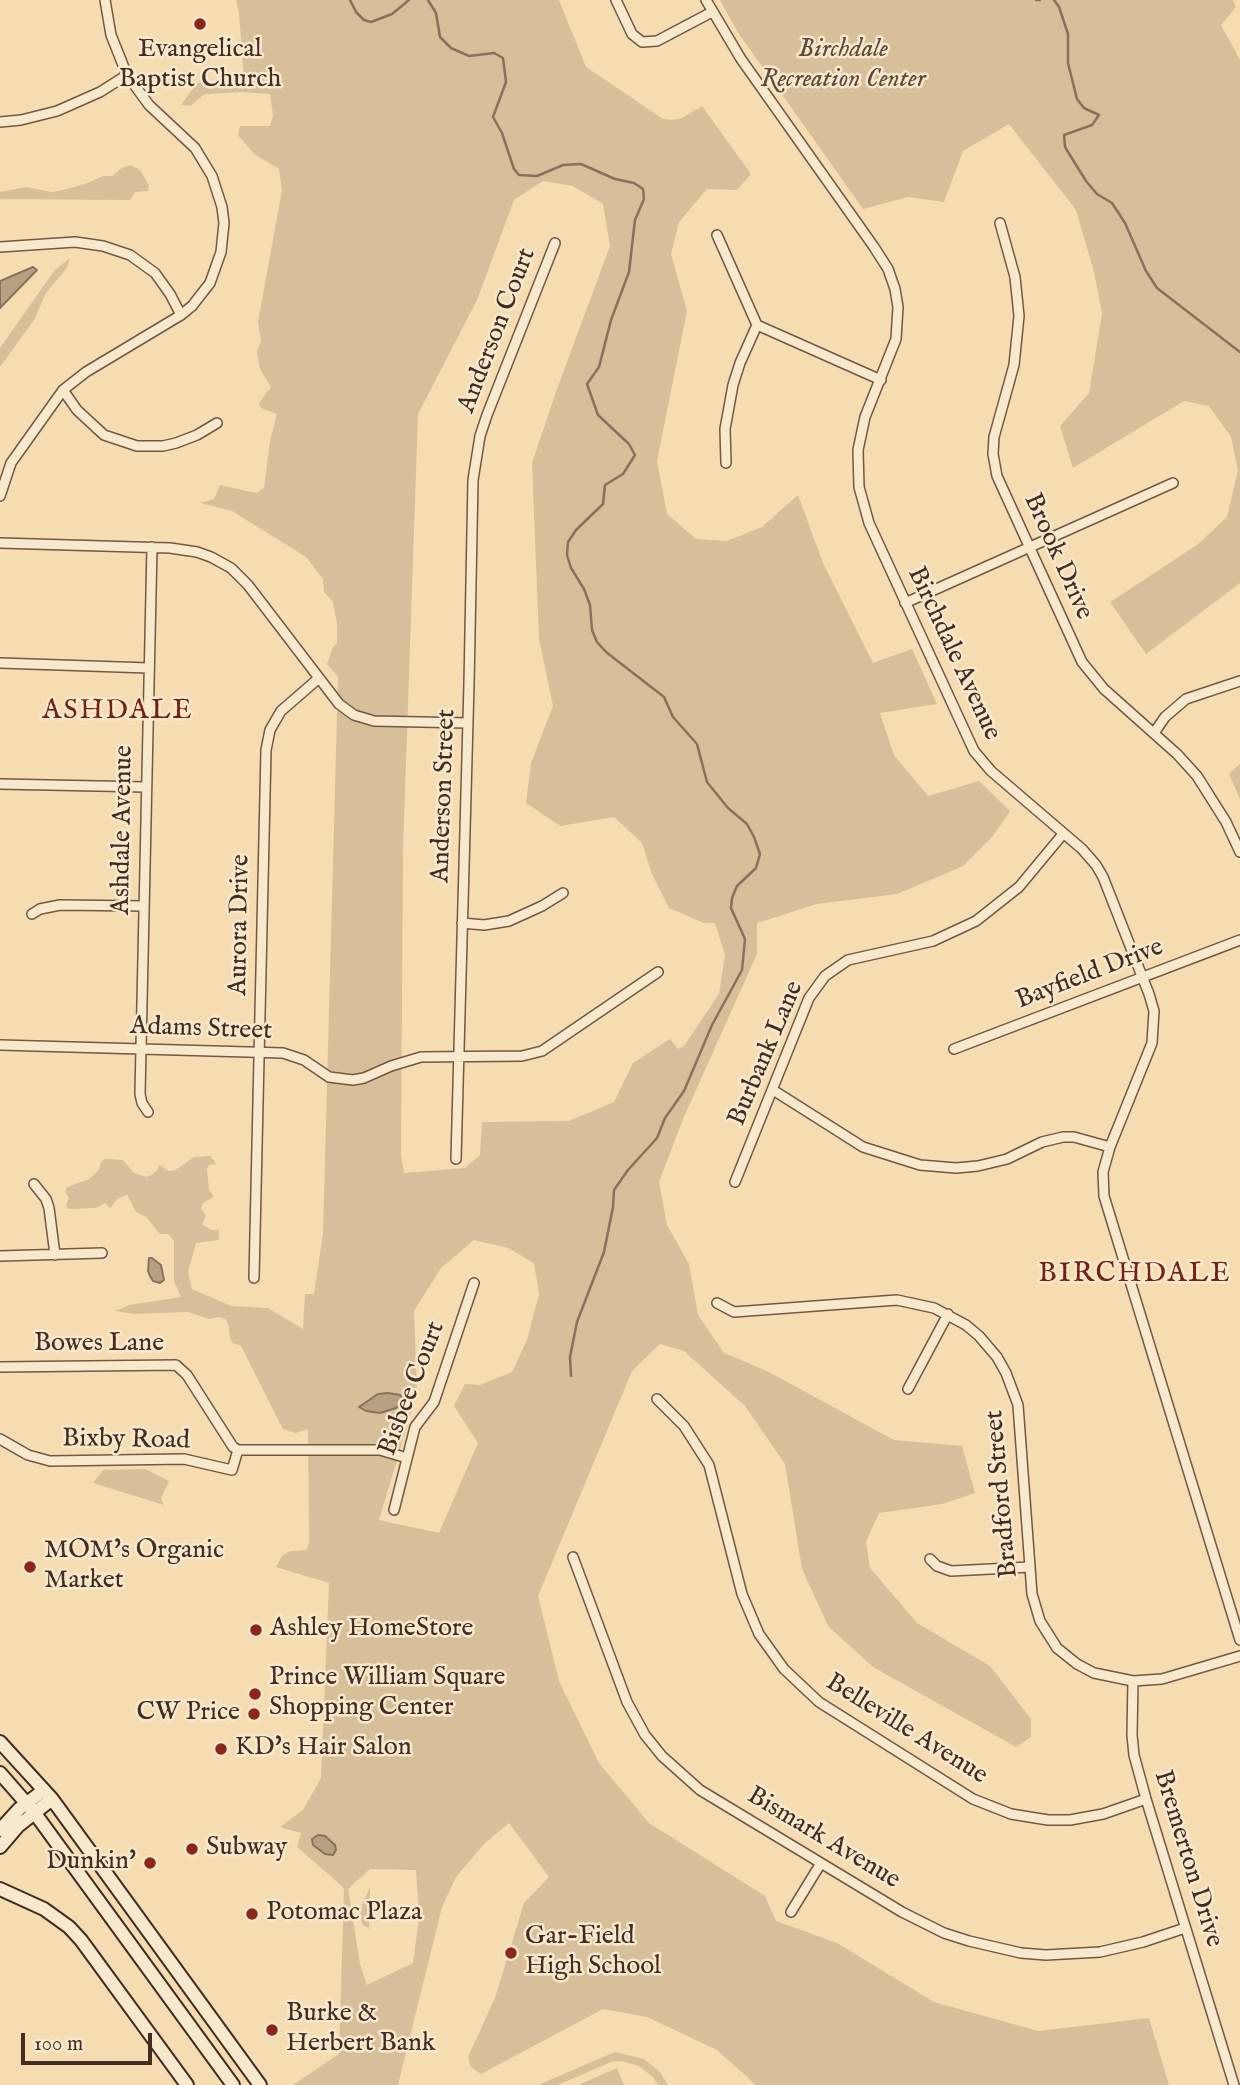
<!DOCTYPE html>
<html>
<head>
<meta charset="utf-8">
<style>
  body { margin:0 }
  #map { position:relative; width:1240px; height:2085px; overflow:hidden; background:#f5ddb1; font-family:"IM FELL English",serif }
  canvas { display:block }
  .scale { position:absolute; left:21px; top:2033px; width:131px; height:32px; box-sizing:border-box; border:4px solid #422c23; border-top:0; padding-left:9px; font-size:21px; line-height:24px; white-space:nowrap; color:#422c23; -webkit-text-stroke:5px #f8e9cc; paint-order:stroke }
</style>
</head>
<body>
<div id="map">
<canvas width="1240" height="2085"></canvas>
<div class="scale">100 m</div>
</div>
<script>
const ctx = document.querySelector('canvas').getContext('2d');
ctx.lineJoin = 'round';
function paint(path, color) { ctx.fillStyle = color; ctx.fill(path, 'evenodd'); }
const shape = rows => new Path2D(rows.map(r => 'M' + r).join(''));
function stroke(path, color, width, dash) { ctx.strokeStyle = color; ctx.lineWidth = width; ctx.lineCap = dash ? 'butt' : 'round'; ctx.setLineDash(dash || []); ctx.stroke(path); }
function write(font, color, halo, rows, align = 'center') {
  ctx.font = font + ' "IM FELL English",serif'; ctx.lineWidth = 5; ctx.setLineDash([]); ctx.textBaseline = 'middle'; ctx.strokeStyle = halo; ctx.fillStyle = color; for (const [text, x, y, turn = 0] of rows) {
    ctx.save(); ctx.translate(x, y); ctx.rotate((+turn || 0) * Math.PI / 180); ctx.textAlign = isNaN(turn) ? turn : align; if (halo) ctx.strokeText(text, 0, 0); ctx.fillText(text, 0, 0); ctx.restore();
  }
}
paint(shape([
  [236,0,559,0,586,67,663,119,673,120,682,118,702,106,751,174,737,190,707,189,679,222,671,254,687,311,657,461,667,514,696,539,727,541,762,527,798,495,823,563,873,663,912,649,937,704,880,713,894,755,928,796,979,781,1010,811,993,836,963,866,897,894,817,904,757,923,757,954,683,1119,659,1182,667,1225,689,1264,698,1315,724,1353,767,1371,894,1440,962,1446,975,1493,942,1504,879,1513,866,1542,870,1568,917,1623,990,1666,1031,1719,1031,1737,1016,1747,873,1667,828,1626,802,1569,785,1464,745,1406,684,1351,660,1344,632,1371,538,1596,559,1681,599,1763,649,1823,765,1896,776,1921,837,1943,934,2002,1038,2031,1149,2018,1169,2085,756,2085,717,2050,647,2017,603,2009,481,2074,471,2067,468,2057,495,1998,524,1903,549,1877,509,1823,485,1843,456,1877,442,1907,398,2085,293,2085,339,2054,344,1888,297,1847,301,1833,280,1827,303,1810,321,1778,329,1583,276,1567,282,1556,291,1551,307,1550,309,1542,308,1429,296,1433,283,1429,241,1346,233,1343,230,1339,229,1327,226,1319,218,1317,209,1319,188,1312,133,1314,116,1311,129,1305,181,1297,174,1281,174,1241,168,1234,160,1234,146,1217,136,1212,127,1195,117,1199,110,1208,105,1203,96,1208,69,1209,66,1206,69,1198,65,1192,67,1187,89,1179,99,1170,101,1162,105,1159,123,1160,134,1173,147,1177,157,1171,159,1165,169,1171,176,1170,194,1157,211,1156,216,1164,209,1165,207,1169,209,1190,214,1197,203,1203,201,1208,206,1216,202,1224,211,1230,219,1230,219,1240,196,1243,188,1272,192,1289,231,1306,268,1308,303,1329,305,1294,314,1294,323,1233,338,677,327,664,333,647,337,643,337,624,333,602,324,592,323,579,306,557,232,511,200,503,214,499,220,485,256,493,264,488,270,441,277,414,261,408,259,403,271,387,260,369,257,352,261,341,258,322,282,190,279,169,254,154,238,135,240,126,270,126,273,115,270,94,242,92,205,94,190,106,181,105,197,83,244,79,239,13],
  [543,181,573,186,603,204,610,246,557,389,532,463,539,639,553,706,531,763,526,803,560,826,614,817,642,843,652,874,669,908,704,923,715,923,725,955,719,994,684,1046,678,1049,670,1039,633,1063,614,1102,569,1121,482,1122,480,1155,465,1168,404,1173,401,1155,403,849,418,414,477,300,514,200],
  [474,1240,508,1248,534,1263,539,1294,527,1340,512,1372,480,1385,465,1384,454,1406,478,1443,439,1533,379,1520,417,1393,414,1311,441,1268],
  [370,1869,416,1870,419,1918,413,1963,367,1985,360,1964,348,1889],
  [720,0,1233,0,1236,7,1221,25,1240,60,1240,583,1146,654,1110,602,1197,545,1227,517,1238,470,1231,437,1209,406,1184,401,1073,468,1060,426,1089,393,1102,314,1094,272,1076,210,1009,124,963,151,944,202,908,197,863,209,737,31],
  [131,165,140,170,149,185,148,191,135,192,130,200,0,199,0,192,27,187,51,192,59,191,85,184,103,176,112,176,122,168],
  [70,258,67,268,46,293,34,320,0,367,0,348,54,271],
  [1240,764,1240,799,1229,774],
  [145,1469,169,1481,161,1498,164,1505,93,1483,103,1470],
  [370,1887,369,1929,362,1924,360,1910],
  [615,2052,644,2059,660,2072,668,2085,658,2085,653,2077,639,2066,621,2061,611,2062,558,2085,538,2085],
  [617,2068,624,2085,578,2085]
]), '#d7bf99');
const water = shape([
  [33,267,37,270,0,308,0,281,33,267],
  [149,1258,152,1258,161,1265,164,1280,160,1283,153,1281,150,1276,148,1271,149,1258],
  [388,1393,400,1395,404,1400,396,1408,380,1413,366,1411,359,1407,378,1394,388,1393],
  [318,1835,325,1836,335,1845,336,1850,333,1855,325,1854,313,1845,312,1839,318,1835]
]);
paint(water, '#b8a181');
stroke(water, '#89725b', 2);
stroke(shape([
  [350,0,356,12,364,20,371,22,392,14,409,0],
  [428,0,436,13,440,37,451,48,469,56,494,53,503,58,506,82,493,117,502,133,514,169,519,175,537,176,563,165,581,164,615,179,634,183,643,189,644,199,635,220,629,272,611,320,599,367,587,384,598,415,629,444,635,455,623,474,605,485,603,504,576,530,568,542,567,555,571,568,584,589,590,605,592,630,597,642,606,652,664,697,673,717,697,744,707,782,728,808,747,824,754,837,760,854,756,868,737,886,732,898,731,908,745,939,742,970,712,1025,684,1091,665,1118,657,1138,628,1170,614,1190,613,1207,604,1252,577,1322,570,1357,571,1376],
  [1036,0,1040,0],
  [1054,0,1059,7,1068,34,1068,63,1077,99,1084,108,1099,115,1092,125,1064,135,1065,147,1086,181,1097,194,1112,203,1125,223,1146,271,1157,288,1240,352]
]), '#89725b', 2.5);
const street = shape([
  [616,0,632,34,642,42,657,41,712,12],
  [706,0,741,59,874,247,888,269,895,289,898,307,896,339,865,417,858,450,859,487,869,523,974,751,991,771,1082,849,1096,865,1103,877,1149,994,1154,1011,1152,1043,1110,1147,1103,1172,1104,1196,1240,1640],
  [0,122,21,120,57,111,100,92,127,75],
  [1000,223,1015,277,1019,316,1014,365,994,437,993,454,997,476,1082,662,1104,689,1177,754,1197,776,1226,822,1240,852],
  [717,235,757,325,881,380],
  [0,247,75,242,103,246,130,255,155,273,170,294,181,315],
  [63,390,77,410,104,435,137,446,163,446,176,443,197,435,217,423],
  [726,463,725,429,733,385,740,363,757,325],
  [0,496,11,463,63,390,86,372,181,315,192,306,210,283,221,252,224,223,222,207,212,176,195,148,149,105,127,75,111,35,105,0],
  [0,543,170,548,197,552,211,557,231,568,248,585,339,704,354,715,374,721,468,723],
  [905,603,1173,483],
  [0,663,149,668],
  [1154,733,1165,717,1186,699,1240,681],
  [0,784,146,787],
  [32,914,40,909,60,905,143,906],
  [462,923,484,925,509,921,542,906,563,893],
  [0,1045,283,1053,304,1060,329,1077,353,1080,364,1078,391,1066,421,1057,522,1056,542,1051,658,972],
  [954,1049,1240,940],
  [773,1090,863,1147,920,1165,956,1168,978,1166,1007,1159,1042,1142,1063,1137,1074,1137,1110,1147],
  [148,1112,142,1103,140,1094,152,547],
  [456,1159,469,684,473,480,480,436,487,415,555,243],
  [735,1182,809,998,825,976,848,960,933,941,976,921,1019,887,1063,834],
  [34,1184,46,1199,49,1208,55,1255],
  [0,1256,102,1253],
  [254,1278,266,750,270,730,281,711,319,678],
  [717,1303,734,1312,897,1300,934,1308,966,1325,979,1336,997,1357,1006,1373,1018,1405,1032,1594,1040,1621,1057,1648,1077,1664,1094,1673,1133,1681,1162,1679,1240,1656],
  [0,1367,176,1365,187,1375,233,1447,238,1450],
  [908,1389,948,1314],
  [657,1399,684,1426,709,1465,742,1594,759,1634,784,1669,819,1702,973,1799,1011,1814,1048,1820,1070,1820,1103,1814,1146,1799],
  [0,1439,28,1455,50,1461,184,1459,232,1470,238,1450],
  [238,1450,380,1450,407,1458],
  [394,1510,415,1427,434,1402,474,1283],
  [573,1557,627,1702,645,1735,662,1756,700,1790,902,1912,944,1933,969,1941,1021,1953,1046,1955,1100,1952,1143,1942,1185,1928],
  [930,1559,937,1566,951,1571,1030,1567],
  [1133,1681,1132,1735,1134,1755,1146,1799,1234,2085],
  [791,1912,821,1863]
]);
const secondary = shape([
  [0,1742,52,1799,260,2085],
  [0,1773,34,1812,233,2085],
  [0,1830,19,1809,44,1790],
  [0,1847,18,1826,52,1799],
  [0,1889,44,1909,69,1927,81,1940,187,2085]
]);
stroke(street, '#6f5846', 12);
stroke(secondary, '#422c23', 16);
stroke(street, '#f8e9cc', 9);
stroke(secondary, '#f8e9cc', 12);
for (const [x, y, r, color] of [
  [200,24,7,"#8f2418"],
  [30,1567,7,"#8f2418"],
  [256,1630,7,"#8f2418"],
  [255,1694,7,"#8f2418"],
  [254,1714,7,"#8f2418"],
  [221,1749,7,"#8f2418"],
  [192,1849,7,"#8f2418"],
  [150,1863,7,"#8f2418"],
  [252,1914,7,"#8f2418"],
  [511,1953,7,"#8f2418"],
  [272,2030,7,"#8f2418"]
]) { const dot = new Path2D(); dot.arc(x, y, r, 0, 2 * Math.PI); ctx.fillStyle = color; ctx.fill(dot); stroke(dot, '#f8e9cc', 2.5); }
write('26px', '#422c23', '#f8e9cc', [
  ["Evangelical",200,51,"center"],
  ["Baptist Church",200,81,"center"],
  ["MOM's Organic",44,1552],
  ["Market",44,1582],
  ["Ashley HomeStore",270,1630],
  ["Prince William Square",269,1679],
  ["Shopping Center",269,1709],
  ["CW Price",240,1714,"right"],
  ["KD's Hair Salon",235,1749],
  ["Subway",206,1849],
  ["Dunkin'",136,1863,"right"],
  ["Potomac Plaza",266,1914],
  ["Gar-Field",525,1938],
  ["High School",525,1968],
  ["Burke &",286,2015],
  ["Herbert Bank",286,2045]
], 'left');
write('italic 26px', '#60493b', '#f8e9cc', [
  ["Birchdale",843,51],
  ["Recreation Center",843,81]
]);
write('26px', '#422c23', '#f8e9cc', [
  ["Anderson Court",498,331,-69],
  ["Brook Drive",1057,557,66],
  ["Birchdale Avenue",953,654,65],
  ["Anderson Street",445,796,-88],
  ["Ashdale Avenue",124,830,-89],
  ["Aurora Drive",241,925,-89],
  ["Bayfield Drive",1090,975,-21],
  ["Adams Street",201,1030,2],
  ["Burbank Lane",767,1054,-67],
  ["Bowes Lane",99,1345],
  ["Bisbee Court",413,1389,-69],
  ["Bixby Road",126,1441,1],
  ["Bradford Street",1003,1494,-95],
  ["Belleville Avenue",906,1730,32],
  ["Bismark Avenue",823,1839,31],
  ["Bremerton Drive",1187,1859,73]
]);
ctx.letterSpacing = '2px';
write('28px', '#7a1f14', '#f8e9cc', [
  ["ASHDALE",118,712],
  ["BIRCHDALE",1135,1275]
]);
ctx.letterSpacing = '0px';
</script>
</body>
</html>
